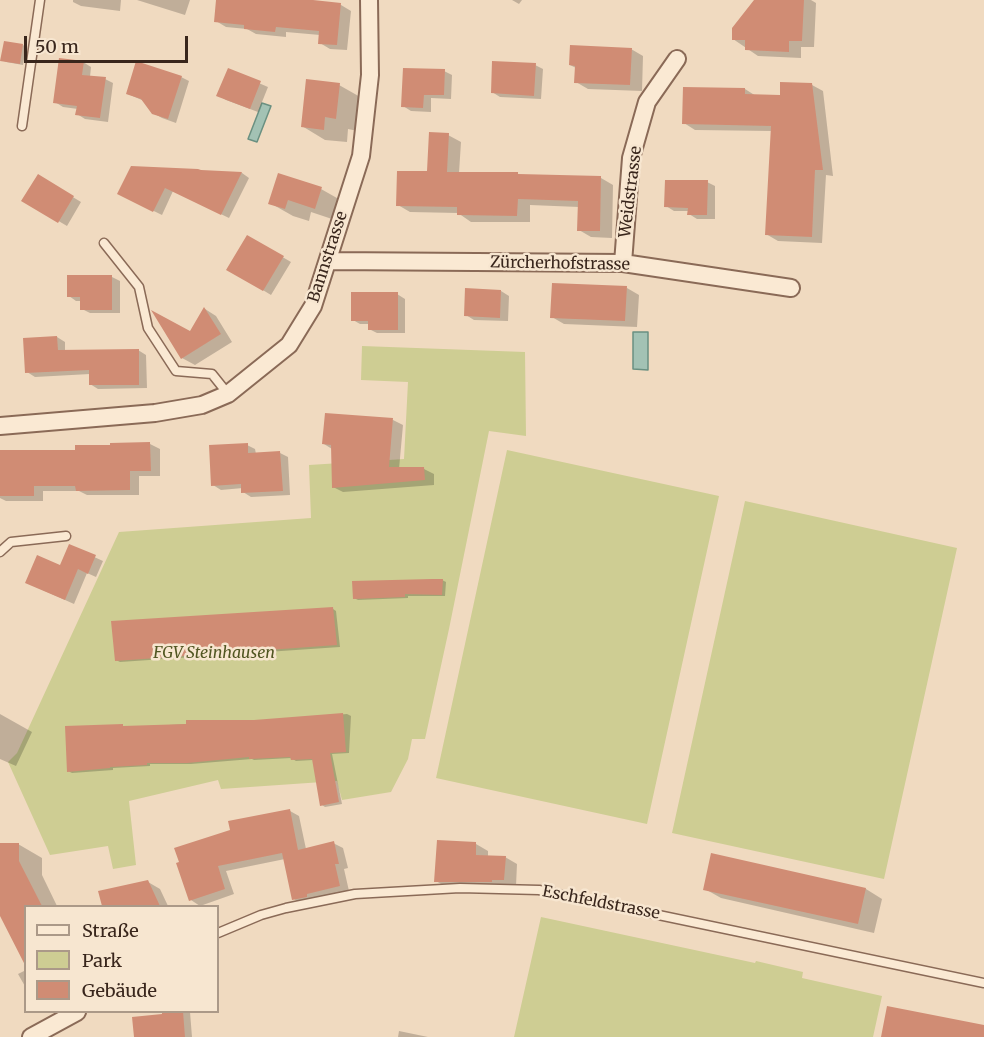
<!DOCTYPE html>
<html>
<head>
<meta charset="utf-8">
<style>
  body { margin:0 }
  #map { position:relative; width:984px; height:1037px; overflow:hidden; background:#f0dac0; font-family:Merriweather,serif }
  canvas { display:block }
  .legend { position:absolute; left:24px; top:905px; width:195px; height:108px; box-sizing:border-box; background:#f7e6d0; border:2px solid #ab9988; margin:0; padding:8px 10px; list-style:none; font-size:18px; color:#39261c }
  .legend li { display:flex; align-items:center; gap:12px; height:30px }
  .legend b { width:30px; border:2px solid #ab9988 }
  .scale { position:absolute; left:24px; top:36px; width:164px; height:27px; box-sizing:border-box; border:3px solid #39261c; border-top:0; padding-left:8px; font-size:18px; line-height:21px; white-space:nowrap; color:#39261c; -webkit-text-stroke:4px #f7e6d0; paint-order:stroke }
</style>
</head>
<body>
<div id="map">
<canvas width="984" height="1037"></canvas>
<ul class="legend">
<li><b style="height:8px;background:#fae9d3"></b>Straße</li>
<li><b style="height:16px;background:#cecd93"></b>Park</li>
<li><b style="height:16px;background:#d08c74"></b>Gebäude</li>
</ul>
<div class="scale">50 m</div>
</div>
<script>
const ctx = document.querySelector('canvas').getContext('2d');
ctx.lineJoin = 'round';
function paint(path, color) { ctx.fillStyle = color; ctx.fill(path, 'evenodd'); }
const shape = rows => new Path2D(rows.map(r => 'M' + r).join(''));
function stroke(path, color, width, dash) { ctx.strokeStyle = color; ctx.lineWidth = width; ctx.lineCap = dash ? 'butt' : 'round'; ctx.setLineDash(dash || []); ctx.stroke(path); }
function write(font, color, halo, rows, align = 'center') {
  ctx.font = font + ' Merriweather,serif'; ctx.lineWidth = 5; ctx.setLineDash([]); ctx.textBaseline = 'middle'; ctx.strokeStyle = halo; ctx.fillStyle = color; for (const [text, x, y, turn = 0] of rows) {
    ctx.save(); ctx.translate(x, y); ctx.rotate((+turn || 0) * Math.PI / 180); ctx.textAlign = isNaN(turn) ? turn : align; if (halo) ctx.strokeText(text, 0, 0); ctx.fillText(text, 0, 0); ctx.restore();
  }
}
paint(shape([
  [362,346,525,352,526,436,489,431,449,629,425,739,412,739,408,759,391,792,342,800,337,781,221,789,218,780,129,801,136,865,113,869,108,846,50,855,8,762,17,753,119,532,311,518,309,465,404,459,408,382,361,380],
  [507,450,719,496,647,824,436,778],
  [745,501,957,548,884,879,672,833],
  [541,917,755,963,756,961,803,972,802,978,882,996,873,1037,514,1037]
]), '#cecd93');
const water = shape([
  [262,103,271,106,257,142,248,139,262,103],
  [633,332,648,332,648,370,633,369,633,332]
]);
paint(water, '#a3c2b4');
stroke(water, '#6a9081', 1.5);
paint(shape([
  [73,0,121,0,120,11,81,6,73,2],
  [137,0,190,0,185,15],
  [218,0,297,0,341,5,351,11,347,50,330,49,320,43,320,35,286,32,286,37,256,34,247,29,226,27,216,21],
  [512,0,522,0,519,4],
  [756,0,811,0,816,3,814,47,801,47,801,58,758,56,733,39],
  [23,45,26,47,23,65,6,62,2,60],
  [631,49,643,56,642,91,588,89,576,82,576,68,570,65],
  [83,62,91,67,90,77,105,79,113,83,108,122,85,119,77,114,78,109,63,107,55,102],
  [535,65,543,69,541,99,500,97,492,92],
  [228,70,268,87,258,112,226,100,218,95],
  [444,71,452,75,451,99,431,98,431,112,411,111,403,106],
  [181,77,189,81,176,123,162,118,153,113,144,101,128,94],
  [339,85,362,98,358,131,348,129,347,142,325,140,302,126],
  [812,85,823,91,833,176,826,175,822,243,778,241,766,234,772,131,695,130,684,123,745,89,756,96,781,97],
  [448,135,461,142,459,173,517,173,521,176,601,178,613,185,612,238,591,237,579,230,579,207,530,205,530,222,471,222,458,213,410,212,398,205,428,173],
  [201,172,242,173,249,178,229,218,173,191,162,215,127,198],
  [38,176,81,202,67,226,23,200],
  [707,182,715,186,715,219,697,219,689,214,689,211,674,211,666,206],
  [321,189,344,202,338,221,311,212,309,221,293,216,270,203],
  [248,237,291,262,271,295,228,269],
  [112,277,120,281,120,313,90,313,82,309,82,301,76,301,69,296],
  [627,288,639,295,637,327,564,324,552,317],
  [501,291,509,296,508,321,474,320,466,315],
  [397,294,405,299,405,333,377,333,369,329,369,324,360,324,353,320],
  [205,309,216,316,232,342,195,365,182,358,190,333],
  [57,337,65,342,65,352,138,350,146,355,147,388,98,389,90,384,90,374,35,377,27,372],
  [393,420,403,425,399,469,424,469,434,474,434,485,343,492,333,487,332,449,324,444],
  [150,444,160,449,160,476,139,476,139,495,87,495,79,491,43,491,43,501,6,501,0,498,0,466],
  [247,445,255,449,256,454,280,453,288,457,290,495,251,497,243,492,243,488,221,490,213,485],
  [70,546,103,561,96,577,87,573,74,604,27,583,61,567],
  [442,580,446,582,445,596,408,596,408,598,358,600,354,598],
  [333,609,336,611,340,647,120,662,116,660],
  [0,714,32,732,16,766,0,759],
  [347,714,351,716,349,753,332,754,342,804,325,807,322,805,313,760,296,761,291,758,254,760,252,759,191,764,150,764,150,766,113,768,113,770,72,773,68,771,126,727,254,721],
  [290,811,299,816,306,849,333,843,343,848,348,868,344,869,349,891,303,905,294,899,285,859,226,871,234,894,200,906,191,900,178,864],
  [439,842,476,844,488,851,488,857,505,857,517,864,516,886,448,888,436,881],
  [0,844,18,844,42,858,42,875,57,906,26,906,0,913],
  [713,855,866,889,882,899,874,933,721,898,705,889],
  [148,882,160,889,168,906,104,906,100,892],
  [26,970,26,988,18,974],
  [164,1012,190,1012,192,1037,135,1037,164,1016],
  [399,1031,428,1037,398,1037]
]), '#0003');
paint(shape([
  [216,0,313,0,341,3,337,45,318,44,319,31,276,27,275,32,244,29,244,25,214,22],
  [754,0,804,0,802,41,789,41,789,52,745,50,745,40,732,40,732,28],
  [4,41,23,44,20,64,0,61],
  [570,45,632,48,630,85,574,83,575,66,569,65],
  [59,58,84,61,82,75,106,77,100,118,75,115,77,106,53,103],
  [136,61,182,76,168,119,152,114,141,99,126,94],
  [492,61,536,63,534,96,491,93],
  [228,68,261,81,250,109,216,96],
  [403,68,445,69,444,95,424,95,423,108,401,107],
  [306,79,340,83,336,119,325,117,324,130,301,127],
  [780,82,812,83,823,170,815,170,812,237,765,235,771,126,682,124,683,87,745,88,745,94,780,95],
  [429,132,449,133,447,172,518,172,518,174,601,176,600,231,577,231,578,201,518,199,517,216,457,215,457,207,396,206,397,171,427,171],
  [131,166,198,169,201,170,242,172,221,215,165,188,153,212,117,194],
  [278,173,322,187,315,209,288,200,285,209,268,204],
  [38,174,74,196,58,223,21,201],
  [665,180,708,180,707,215,687,215,688,208,664,207],
  [247,235,284,256,263,291,226,270],
  [67,275,112,275,112,310,80,310,80,297,67,297],
  [552,283,627,286,625,321,550,318],
  [465,288,501,290,500,318,464,316],
  [351,292,398,292,398,330,368,330,368,321,351,321],
  [204,307,221,334,181,359,151,310,190,331],
  [57,336,58,350,139,349,139,385,89,385,89,370,25,373,23,338],
  [325,413,393,418,389,467,424,467,425,480,332,488,331,445,322,444],
  [150,442,151,471,130,471,130,490,76,491,75,486,34,486,34,496,0,496,0,450,75,450,75,445,110,445,110,443],
  [248,443,248,453,280,451,283,491,241,493,241,484,211,486,209,445],
  [69,544,96,555,88,574,78,569,65,600,25,583,37,555,60,565],
  [432,579,443,579,442,595,405,594,405,597,353,599,352,581],
  [333,607,337,645,115,661,111,621],
  [343,713,346,752,330,753,339,802,320,806,312,759,291,760,290,757,249,759,249,757,187,763,147,763,147,765,110,767,110,768,67,772,65,726,123,724,123,726,186,724,186,720,254,720],
  [290,809,298,850,334,841,339,864,335,864,340,886,307,894,307,897,292,900,282,853,218,866,225,889,189,901,176,863,179,862,174,848,230,830,228,821],
  [437,840,476,842,476,855,506,856,504,880,492,880,492,882,434,882],
  [0,843,19,843,19,861,42,906,26,906,26,967,0,916],
  [711,853,866,888,858,924,703,890],
  [148,880,160,906,102,906,98,891],
  [887,1006,984,1025,984,1037,881,1037],
  [162,1011,183,1011,185,1037,134,1037,132,1017,162,1014]
]), '#d08c74');
const service = shape([
  [22,126,40,0],
  [104,243,139,287,148,328,176,371,212,374,228,394],
  [0,552,11,542,66,536],
  [218,933,261,915,286,908,355,894,460,888,539,890,984,983]
]);
const minor = shape([
  [328,261,623,263,791,288],
  [623,263,631,158,647,102,677,59],
  [0,426,155,413,202,405,228,394,289,345,313,306,361,156,370,75,369,0],
  [31,1037,77,1012]
]);
stroke(service, '#8a6a57', 11);
stroke(minor, '#8a6a57', 20);
stroke(service, '#fae9d3', 8);
stroke(minor, '#fae9d3', 16);
write('16px', '#39261c', '#f7e6d0', [
  ["Weidstrasse",631,192,-83],
  ["Bannstrasse",328,257,-72],
  ["Zürcherhofstrasse",560,264,1],
  ["Eschfeldstrasse",601,903,11]
]);
write('italic 16px', '#515622', '#f7e6d0', [
  ["FGV Steinhausen",214,653]
]);
</script>
</body>
</html>
